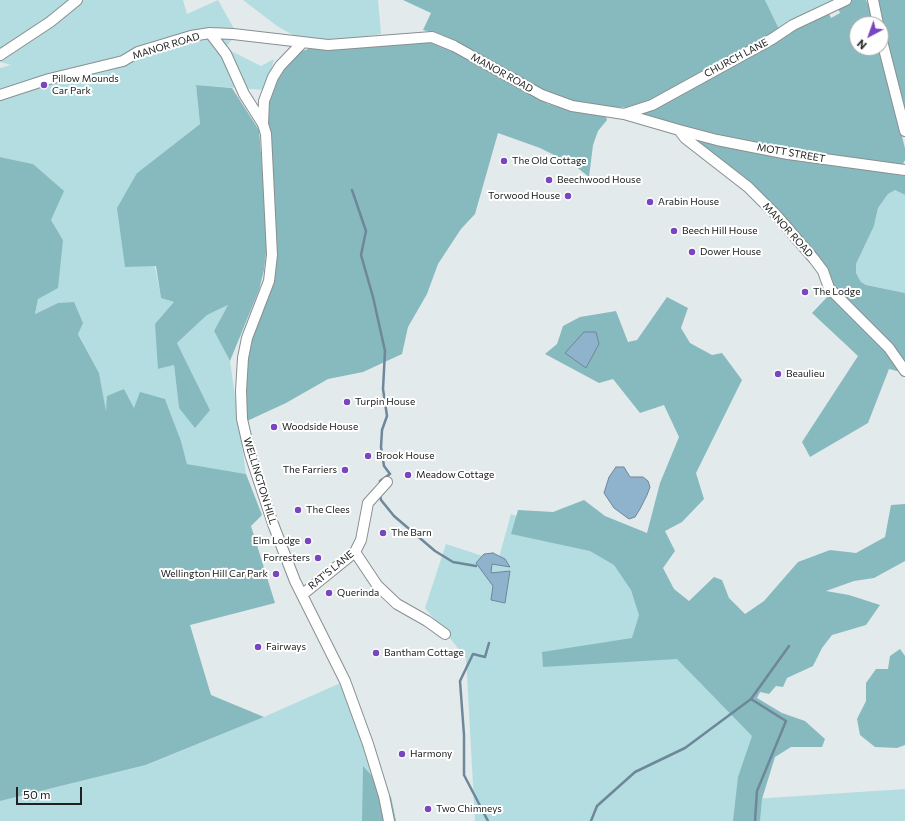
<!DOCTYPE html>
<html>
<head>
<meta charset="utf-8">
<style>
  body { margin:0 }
  #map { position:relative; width:905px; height:821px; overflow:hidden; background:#e3eaeb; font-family:Commissioner,sans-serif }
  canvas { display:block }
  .north { position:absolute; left:849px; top:16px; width:40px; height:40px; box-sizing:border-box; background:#fff; border:1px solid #a6a7a7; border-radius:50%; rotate:221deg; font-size:11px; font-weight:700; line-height:16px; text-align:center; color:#202222 }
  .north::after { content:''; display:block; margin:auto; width:14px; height:18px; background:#7846be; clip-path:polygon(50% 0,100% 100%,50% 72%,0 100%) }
  .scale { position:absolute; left:16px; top:787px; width:66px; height:18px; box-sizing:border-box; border:2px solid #202222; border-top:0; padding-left:5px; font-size:12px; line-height:14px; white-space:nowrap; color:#202222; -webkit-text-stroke:3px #fff; paint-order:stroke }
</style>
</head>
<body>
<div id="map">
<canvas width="905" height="821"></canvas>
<div class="north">N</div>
<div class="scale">50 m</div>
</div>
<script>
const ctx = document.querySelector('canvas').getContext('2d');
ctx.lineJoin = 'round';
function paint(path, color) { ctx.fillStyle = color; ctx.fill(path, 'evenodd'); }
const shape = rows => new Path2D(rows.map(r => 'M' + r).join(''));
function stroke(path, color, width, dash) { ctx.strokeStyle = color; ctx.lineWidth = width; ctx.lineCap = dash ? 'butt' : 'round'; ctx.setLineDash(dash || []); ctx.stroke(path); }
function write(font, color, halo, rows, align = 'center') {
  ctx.font = font + ' Commissioner,sans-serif'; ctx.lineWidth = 4; ctx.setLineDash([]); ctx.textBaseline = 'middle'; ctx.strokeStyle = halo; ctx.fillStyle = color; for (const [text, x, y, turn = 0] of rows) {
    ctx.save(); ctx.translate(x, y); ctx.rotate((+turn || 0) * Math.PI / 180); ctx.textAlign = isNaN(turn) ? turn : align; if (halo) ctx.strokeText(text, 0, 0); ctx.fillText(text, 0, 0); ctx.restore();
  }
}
paint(shape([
  [0,0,183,0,187,14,218,0,237,34,225,48,261,66,274,59,266,90,196,85,200,124,137,173,161,298,174,302,158,369,174,365,179,408,210,410,177,343,207,315,228,305,214,331,230,361,246,474,187,464,181,441,165,399,134,408,124,389,106,413,99,373,78,333,58,303,35,314,38,299,63,240,51,220,33,164,0,157,0,68,11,65,0,62],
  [243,0,378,0,381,34,335,41,314,41,293,35,277,26],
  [765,0,834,0,779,29],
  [895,190,905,195,905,293,866,285,861,282,856,273,856,264,874,226,878,208,888,194],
  [511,514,657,567,719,654,759,704,753,799,905,789,905,821,475,821,466,658,425,608,446,544,498,561],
  [345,681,391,798,396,821,0,821,0,801,147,765,264,717]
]), '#b4dde1');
paint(shape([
  [403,0,765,0,779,29,658,97,627,107,600,108,562,103,431,32,423,30,431,13],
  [852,0,866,0,869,6,873,24,857,24,857,48,879,48,905,148,905,160,903,164,897,166,817,155,692,131,638,113,828,11,831,18,840,13,837,6],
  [875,0,905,0,905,124,902,113],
  [427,41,444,45,548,104,573,111,602,114,606,117,607,120,598,131,593,145,589,177,574,165,540,148,498,133,475,214,461,229,438,264,427,294,408,327,402,354,363,372,328,379,286,403,247,421,245,357,273,272,266,113,267,93,292,58,302,51,311,48],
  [196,85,232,88,259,130,268,236,264,270,259,290,230,361,214,331,228,305,207,315,177,343,210,410,195,428,179,408,174,365,158,369,155,324,174,302,161,298,156,266,125,267,117,208,137,173,200,124],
  [688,136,755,151,905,176,905,195,895,190,888,194,878,208,874,226,856,264,856,273,861,282,866,285,905,293,905,366,835,289,819,260],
  [0,157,33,164,64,191,51,220,63,240,58,288,38,299,35,314,58,303,74,302,83,323,78,334,99,373,106,411,107,396,124,389,134,408,140,392,165,399,181,441,187,464,246,474,262,515,251,526,275,603,190,625,211,695,264,717,146,765,0,801],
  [830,294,885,348,901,372,889,369,868,423,810,457,802,442,858,356,812,313],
  [667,297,688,308,681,328,690,343,712,355,722,353,742,380,696,473,704,499,682,522,665,531,675,551,663,568,674,589,689,601,714,577,722,580,729,598,745,614,764,601,798,562,830,550,856,553,885,537,891,505,905,504,905,561,874,578,854,581,826,591,849,595,880,605,866,625,832,635,822,648,813,666,787,678,783,687,776,686,769,694,760,692,757,698,782,713,805,721,825,739,822,747,791,747,775,757,762,799,760,821,733,821,738,777,752,736,677,659,543,667,542,652,632,638,639,615,631,590,614,565,590,551,511,534,518,510,553,512,584,500,605,516,647,533,660,483,679,437,664,405,640,413,613,379,599,383,545,354,557,344,563,326,580,317,616,311,628,342,637,340],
  [900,649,905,656,905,745,897,748,875,747,860,735,857,719,866,701,866,683,876,669,888,669,890,656],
  [363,766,391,797,396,821,362,821]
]), '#87babf');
const water = shape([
  [584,332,596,332,599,344,586,368,565,353,584,332],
  [616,467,624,467,630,477,643,477,648,481,650,487,647,495,640,509,635,517,629,519,614,508,604,493,609,477,616,467],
  [493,553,505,559,510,567,492,564,491,573,510,571,505,603,491,600,493,586,476,563,484,554,493,553]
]);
paint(water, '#8fb2cd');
stroke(water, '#6e879a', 1);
stroke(shape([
  [352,190,366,231,361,255,373,297,385,351,383,389,387,416,382,430,381,447,384,466,390,474,380,481,380,485],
  [380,494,381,500,394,516,435,551,453,562,476,566],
  [751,699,786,721,757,791,755,821],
  [488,821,464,775,464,735,460,681,473,654,485,657,489,643],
  [591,821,597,806,635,772,685,748,751,699,789,646]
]), '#6e879a', 2.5);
const street = shape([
  [873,0,878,24],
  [210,33,226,54,244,94,263,124],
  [881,37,905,131],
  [302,43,280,66,273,77,264,101,263,124,266,134,272,255,269,281,247,338,243,358,241,391,242,419,250,454,273,524,295,581,345,681,368,744,384,796,389,821],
  [0,55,50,22,77,0],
  [0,95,49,79,123,61,138,52,191,36,210,33,233,34,328,45,432,37,454,46,542,95,572,106,624,114,679,130,685,138,748,187,777,216,814,259,823,271,829,288,889,348,905,371],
  [624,114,652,105,772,39,793,25,846,0],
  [679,130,717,140,788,154,905,170],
  [355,552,377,585,397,604,427,621,445,634],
  [303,594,355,552,361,540,368,503,387,482]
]);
stroke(street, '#898f90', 12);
stroke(street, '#fff', 10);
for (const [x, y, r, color] of [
  [44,85,4,"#7846be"],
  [504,161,4,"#7846be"],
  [549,180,4,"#7846be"],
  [568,196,4,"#7846be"],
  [650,202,4,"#7846be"],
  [674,231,4,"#7846be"],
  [692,252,4,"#7846be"],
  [805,292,4,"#7846be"],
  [778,374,4,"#7846be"],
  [347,402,4,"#7846be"],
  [274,427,4,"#7846be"],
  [368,456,4,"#7846be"],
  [345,470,4,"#7846be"],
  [408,475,4,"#7846be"],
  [298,510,4,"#7846be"],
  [383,533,4,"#7846be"],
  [308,541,4,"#7846be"],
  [318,558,4,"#7846be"],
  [276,574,4,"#7846be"],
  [329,593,4,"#7846be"],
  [258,647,4,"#7846be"],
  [376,653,4,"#7846be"],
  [402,754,4,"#7846be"],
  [428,809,4,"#7846be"]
]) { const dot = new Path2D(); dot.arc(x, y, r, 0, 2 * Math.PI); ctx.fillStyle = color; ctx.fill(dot); stroke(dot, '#fff', 1.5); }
write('10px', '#202222', '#fff', [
  ["MANOR ROAD",166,46,-17],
  ["CHURCH LANE",736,58,-28],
  ["MANOR ROAD",502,73,29],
  ["MOTT STREET",791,153,10],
  ["MANOR ROAD",788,230,48],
  ["WELLINGTON HILL",260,481,73],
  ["RAT'S LANE",331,570,-39]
]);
write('10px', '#202222', '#fff', [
  ["Pillow Mounds",52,79],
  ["Car Park",52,91],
  ["The Old Cottage",512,161],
  ["Beechwood House",557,180],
  ["Torwood House",560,196,"right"],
  ["Arabin House",658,202],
  ["Beech Hill House",682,231],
  ["Dower House",700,252],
  ["The Lodge",813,292],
  ["Beaulieu",786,374],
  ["Turpin House",355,402],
  ["Woodside House",282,427],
  ["Brook House",376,456],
  ["The Farriers",337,470,"right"],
  ["Meadow Cottage",416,475],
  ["The Clees",306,510],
  ["The Barn",391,533],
  ["Elm Lodge",300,541,"right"],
  ["Forresters",310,558,"right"],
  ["Wellington Hill Car Park",268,574,"right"],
  ["Querinda",337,593],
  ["Fairways",266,647],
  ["Bantham Cottage",384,653],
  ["Harmony",410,754],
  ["Two Chimneys",436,809]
], 'left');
</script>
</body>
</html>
